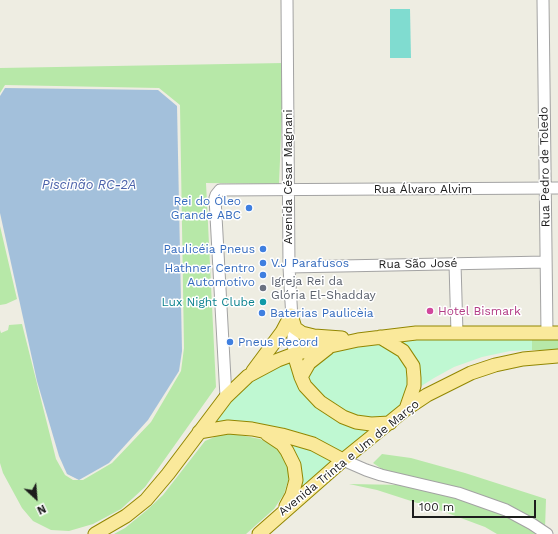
<!DOCTYPE html>
<html>
<head>
<meta charset="utf-8">
<style>
  body { margin:0 }
  #map { position:relative; width:558px; height:534px; overflow:hidden; background:#eeede2; font-family:"Work Sans",sans-serif }
  canvas { display:block }
  .north { position:absolute; left:16px; top:478px; width:40px; height:40px; -webkit-text-stroke:3px #fff; paint-order:stroke; rotate:154deg; font-size:11px; font-weight:700; line-height:16px; text-align:center; color:#1c1c1c }
  .north::after { content:''; display:block; margin:auto; width:14px; height:18px; background:#1c1c1c; clip-path:polygon(50% 0,100% 100%,50% 72%,0 100%) }
  .scale { position:absolute; left:412px; top:500px; width:124px; height:18px; box-sizing:border-box; border:2px solid #1c1c1c; border-top:0; padding-left:5px; font-size:12px; line-height:14px; white-space:nowrap; color:#1c1c1c; -webkit-text-stroke:3px #fff; paint-order:stroke }
</style>
</head>
<body>
<div id="map">
<canvas width="558" height="534"></canvas>
<div class="north">N</div>
<div class="scale">100 m</div>
</div>
<script>
const ctx = document.querySelector('canvas').getContext('2d');
ctx.lineJoin = 'round';
function paint(path, color) { ctx.fillStyle = color; ctx.fill(path, 'evenodd'); }
const shape = rows => new Path2D(rows.map(r => 'M' + r).join(''));
function stroke(path, color, width, dash) { ctx.strokeStyle = color; ctx.lineWidth = width; ctx.lineCap = dash ? 'butt' : 'round'; ctx.setLineDash(dash || []); ctx.stroke(path); }
function write(font, color, halo, rows, align = 'center') {
  ctx.font = font + ' "Work Sans",sans-serif'; ctx.lineWidth = 3; ctx.setLineDash([]); ctx.textBaseline = 'middle'; ctx.strokeStyle = halo; ctx.fillStyle = color; for (const [text, x, y, turn = 0] of rows) {
    ctx.save(); ctx.translate(x, y); ctx.rotate((+turn || 0) * Math.PI / 180); ctx.textAlign = isNaN(turn) ? turn : align; if (halo) ctx.strokeText(text, 0, 0); ctx.fillText(text, 0, 0); ctx.restore();
  }
}
paint(shape([
  [284,63,279,184,206,183,216,387,145,487,121,509,93,524,69,531,51,530,33,521,22,508,3,473,0,463,0,330,1,333,8,330,9,325,22,324,56,459,65,475,73,480,83,480,112,463,151,422,181,371,184,348,180,105,159,88,5,85,0,93,0,68],
  [0,226,17,299,6,304,0,305],
  [532,339,558,339,558,350,532,350],
  [224,433,235,434,260,439,281,449,289,469,288,481,284,494,274,509,246,534,114,534,125,528,147,510,163,495,205,441],
  [382,454,411,458,465,473,546,499,545,529,460,490,382,469,373,463],
  [349,484,403,485,467,501,506,513,539,534,497,534,485,527,442,511,377,490]
]), '#b7e8a8');
paint(shape([
  [412,339,532,339,532,350,510,351,482,357,454,367,434,378,415,390,416,382,393,341],
  [373,342,394,348,408,366,410,377,405,401,389,417,368,421,338,409,311,387,306,372,333,349],
  [292,358,313,402,382,426,342,457,316,443,207,426,252,378],
  [282,436,338,460,292,502,296,490]
]), '#bff8d2');
paint(shape([
  [390,9,410,9,411,58,390,58]
]), '#80dcd0');
paint(shape([
  [5,88,158,90,177,106,182,351,179,371,148,420,109,463,79,480,67,474,59,456,37,381,0,213,0,96]
]), '#a3c0db');
const minor = shape([
  [287,0,289,267,294,354],
  [543,0,547,333],
  [455,264,457,333],
  [289,267,546,262],
  [226,397,215,198,216,195,220,190,558,188],
  [343,460,366,470,381,475,458,493,506,510,532,524,547,534]
]);
const major = shape([
  [291,315,295,328,302,333,314,336,342,338],
  [380,337,403,351,413,366,414,378,414,386,406,409],
  [294,354,301,377,305,386,320,402,343,417,356,422,371,424,390,423],
  [253,371,282,332,291,315],
  [301,377,309,363,328,348],
  [199,432,228,427,252,429,282,435,313,444,343,460],
  [267,434,282,444,287,451,294,465,296,480,292,495,286,506],
  [95,534,126,516,146,500,168,474,226,397,248,376,278,360,294,354,358,340,416,333,558,333],
  [259,534,343,460,406,409,427,395,471,373,495,365,523,359,558,356]
]);
stroke(minor, '#a3a3a3', 13);
stroke(major, '#928702', 15);
stroke(minor, '#fff', 11);
stroke(major, '#fae99b', 13);
for (const [x, y, r, color] of [
  [249,208,4,"#3f7fe0"],
  [263,249,4,"#3f7fe0"],
  [263,263,4,"#3f7fe0"],
  [263,275,4,"#3f7fe0"],
  [263,288,4,"#6b7280"],
  [263,302,4,"#0f9aa8"],
  [430,311,4,"#d1479c"],
  [262,313,4,"#3f7fe0"],
  [230,342,4,"#3f7fe0"]
]) { const dot = new Path2D(); dot.arc(x, y, r, 0, 2 * Math.PI); ctx.fillStyle = color; ctx.fill(dot); stroke(dot, '#fff', 1.5); }
write('12px', '#1c1c1c', '#fff', [
  ["Rua Pedro de Toledo",545,167,-91],
  ["Avenida César Magnani",288,177,-90],
  ["Rua Álvaro Alvim",423,189],
  ["Rua São José",418,264,-1],
  ["Avenida Trinta e Um de Março",349,458,-39]
]);
write('12px', '#366cbe', '#fff', [
  ["Rei do Óleo",241,201],
  ["Grande ABC",241,215],
  ["Paulicéia Pneus",255,249],
  ["V.J Parafusos",271,263,"left"],
  ["Hathner Centro",255,268],
  ["Automotivo",255,282],
  ["Baterias Paulicèia",270,313,"left"],
  ["Pneus Record",238,342,"left"]
], 'right');
write('12px', '#5b616d', '#fff', [
  ["Igreja Rei da",271,281],
  ["Glória El-Shadday",271,295]
], 'left');
write('12px', '#0d838f', '#fff', [
  ["Lux Night Clube",255,302]
], 'right');
write('12px', '#b23c85', '#fff', [
  ["Hotel Bismark",438,311]
], 'left');
write('italic 13px', '#4b62aa', '#fff', [
  ["Piscinão RC-2A",89,185]
]);
</script>
</body>
</html>
